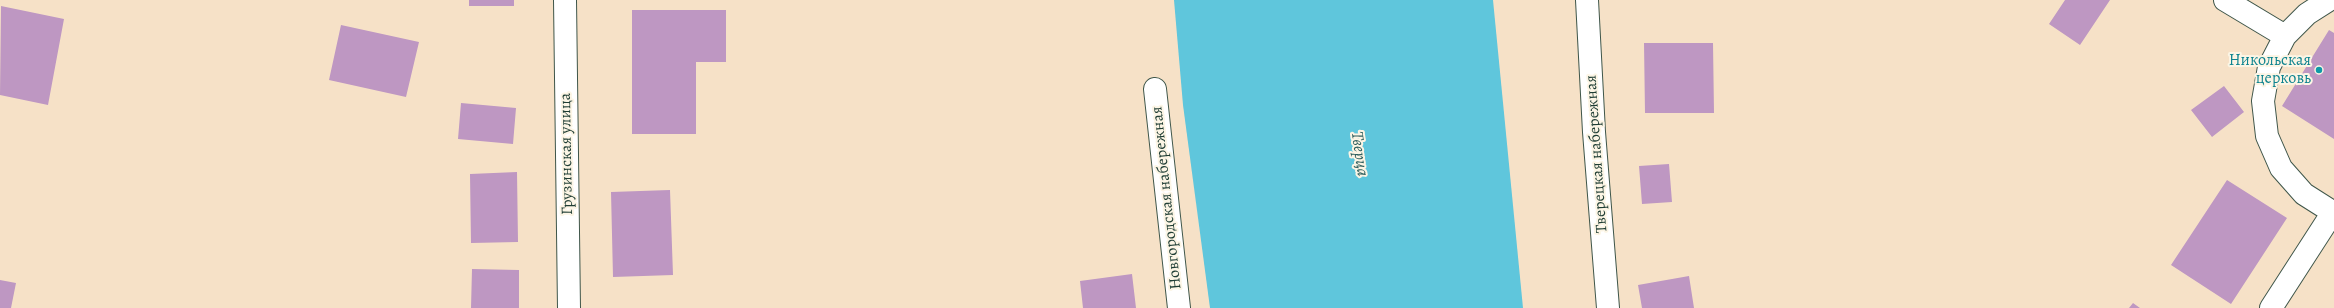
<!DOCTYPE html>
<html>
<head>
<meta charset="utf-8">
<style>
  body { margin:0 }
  canvas { display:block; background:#f6e1c7 }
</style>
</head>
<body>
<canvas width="2334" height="308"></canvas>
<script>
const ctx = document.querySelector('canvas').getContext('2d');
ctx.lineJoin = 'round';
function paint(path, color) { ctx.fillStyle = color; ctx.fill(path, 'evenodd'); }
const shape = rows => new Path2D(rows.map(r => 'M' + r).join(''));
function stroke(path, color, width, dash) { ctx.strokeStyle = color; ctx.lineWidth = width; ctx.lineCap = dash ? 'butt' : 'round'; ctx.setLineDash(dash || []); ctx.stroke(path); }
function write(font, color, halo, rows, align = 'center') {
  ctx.font = font + ' Alegreya,serif'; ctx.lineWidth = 4; ctx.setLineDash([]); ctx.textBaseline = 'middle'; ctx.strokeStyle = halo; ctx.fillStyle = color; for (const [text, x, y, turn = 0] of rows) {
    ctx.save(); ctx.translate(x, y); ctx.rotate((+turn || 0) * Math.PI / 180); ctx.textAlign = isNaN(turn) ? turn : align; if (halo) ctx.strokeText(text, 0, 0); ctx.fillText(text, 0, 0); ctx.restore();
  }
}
paint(shape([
  [1174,0,1493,0,1523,308,1210,308,1183,105]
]), '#5fc6dc');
paint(shape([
  [469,0,514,0,514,6,469,6],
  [2065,0,2110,0,2080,45,2049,24],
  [1,6,64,19,48,105,0,95],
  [632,10,726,10,726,62,696,62,696,134,632,134],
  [341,25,419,42,406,97,329,80],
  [2329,30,2334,33,2334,139,2282,106],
  [1644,43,1713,43,1714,113,1645,113],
  [2224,86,2244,112,2212,137,2191,110],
  [461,103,516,108,513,144,458,139],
  [1669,164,1672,202,1642,204,1639,166],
  [517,172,518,242,471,243,470,174],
  [2227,180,2287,218,2231,304,2171,265],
  [670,190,673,275,613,277,611,192],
  [472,269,519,270,519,308,471,308],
  [1132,274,1136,308,1083,308,1080,281],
  [1689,276,1694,308,1642,308,1638,285],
  [0,280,16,283,11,308,0,308],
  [2133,303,2140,308,2129,308]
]), '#be97c2');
const minor = shape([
  [565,0,569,308],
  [1587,0,1594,132,1608,308],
  [2225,0,2285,36],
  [2329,0,2307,14,2285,36,2269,67,2263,101,2267,136,2281,168,2304,194,2334,213],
  [1155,89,1179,308],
  [2271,308,2333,212]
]);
stroke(minor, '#3f564a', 24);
stroke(minor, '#fff', 22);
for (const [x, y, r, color] of [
  [2319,70,4,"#0f9aa8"]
]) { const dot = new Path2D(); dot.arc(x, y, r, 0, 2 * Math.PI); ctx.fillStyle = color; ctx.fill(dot); stroke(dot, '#fcf5e5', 1.5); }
write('16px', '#0d838f', '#fcf5e5', [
  ["Никольская",2311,61],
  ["церковь",2311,79]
], 'right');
write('16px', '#1f3d34', '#fcf5e5', [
  ["Грузинская улица",567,154,-91],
  ["Тверецкая набережная",1597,154,-94],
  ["Новгородская набережная",1167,198,-96]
]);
write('italic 17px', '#2f5f5e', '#fcf5e5', [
  ["Тверца",1359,154,82]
]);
</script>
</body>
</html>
